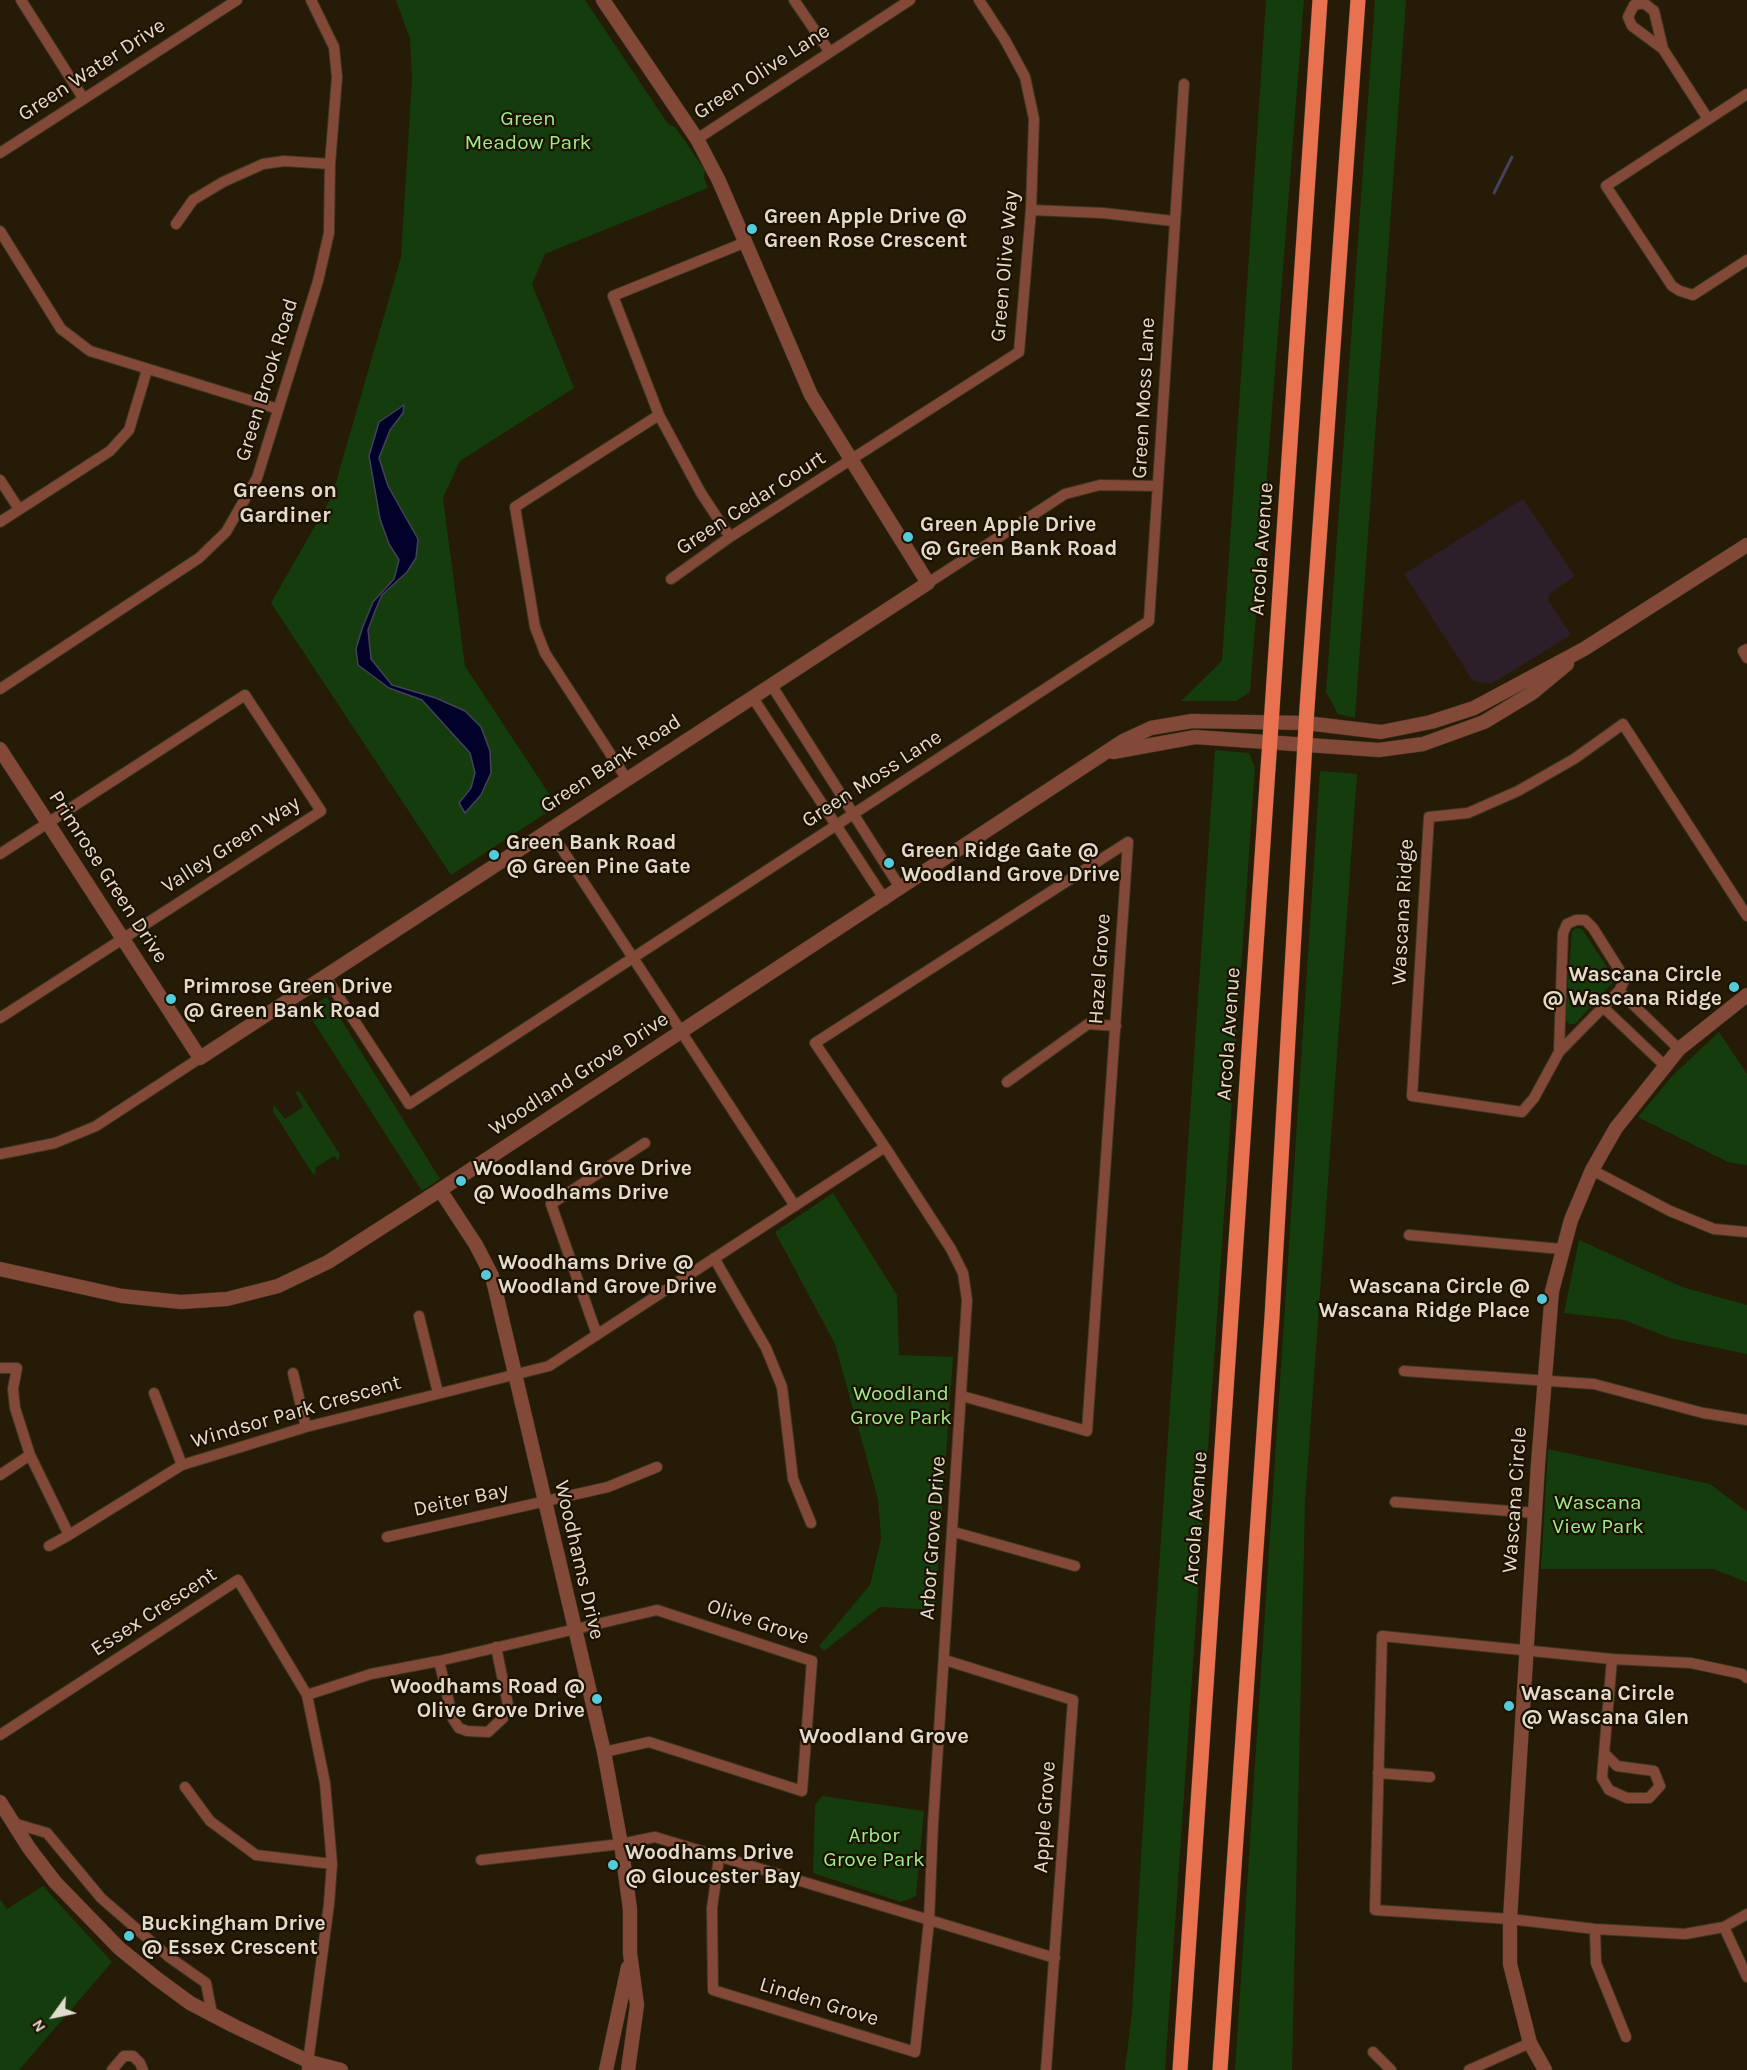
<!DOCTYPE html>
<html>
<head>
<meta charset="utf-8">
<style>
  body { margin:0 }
  #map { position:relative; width:1747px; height:2070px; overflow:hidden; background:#261b06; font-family:Karla,sans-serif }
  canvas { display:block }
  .north { position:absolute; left:24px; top:1986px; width:60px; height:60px; -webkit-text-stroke:4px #1d1200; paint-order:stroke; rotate:237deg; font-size:16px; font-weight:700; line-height:24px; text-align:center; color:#e2dbce }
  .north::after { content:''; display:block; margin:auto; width:21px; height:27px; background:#e2dbce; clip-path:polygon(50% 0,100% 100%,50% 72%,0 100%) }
</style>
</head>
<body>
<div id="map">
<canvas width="1747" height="2070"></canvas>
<div class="north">N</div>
</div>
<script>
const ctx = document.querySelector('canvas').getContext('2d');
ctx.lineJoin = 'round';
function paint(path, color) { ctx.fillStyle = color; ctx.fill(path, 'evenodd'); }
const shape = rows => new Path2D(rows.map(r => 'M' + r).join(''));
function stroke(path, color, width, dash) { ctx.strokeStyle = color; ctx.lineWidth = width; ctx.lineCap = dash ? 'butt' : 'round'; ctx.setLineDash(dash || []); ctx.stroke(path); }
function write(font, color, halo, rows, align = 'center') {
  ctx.font = font + ' Karla,sans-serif'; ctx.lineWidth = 4.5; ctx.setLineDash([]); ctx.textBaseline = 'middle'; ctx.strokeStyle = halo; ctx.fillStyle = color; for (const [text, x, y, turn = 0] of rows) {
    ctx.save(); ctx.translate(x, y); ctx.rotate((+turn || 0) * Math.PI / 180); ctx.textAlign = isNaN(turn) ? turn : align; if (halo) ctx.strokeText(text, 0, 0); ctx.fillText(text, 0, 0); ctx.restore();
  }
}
paint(shape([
  [1523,499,1575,576,1549,594,1548,600,1571,635,1491,684,1473,681,1404,574]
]), '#2d1f2a');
paint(shape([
  [396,0,585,0,668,124,675,127,705,170,704,178,708,188,545,254,532,284,574,388,460,461,443,498,465,666,557,806,451,875,271,603,332,496,401,257,412,79,410,39],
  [1266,0,1304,0,1250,692,1236,701,1181,701,1222,661],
  [1375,0,1406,0,1355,718,1338,714,1326,692],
  [1215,750,1249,753,1255,767,1165,2070,1125,2070,1132,2011,1153,1655],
  [1320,771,1357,774,1305,1503,1292,2070,1235,2070],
  [1576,928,1582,929,1613,976,1613,982,1575,1024,1569,1024,1565,1019,1572,931],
  [327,997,440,1179,422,1191,306,1010],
  [1719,1032,1747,1074,1747,1165,1728,1162,1638,1117,1673,1075],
  [295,1091,300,1092,340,1155,338,1161,334,1156,315,1168,316,1175,312,1173,273,1111,274,1105,285,1119,303,1107],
  [833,1193,897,1295,899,1355,953,1357,935,1610,880,1607,824,1651,819,1646,870,1585,881,1539,878,1499,835,1344,775,1232],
  [1579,1240,1682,1287,1747,1305,1747,1354,1670,1338,1624,1320,1564,1313],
  [1548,1449,1710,1484,1747,1512,1747,1582,1713,1569,1541,1569],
  [822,1796,924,1811,916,1896,901,1902,813,1873,815,1805],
  [43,1886,112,1962,19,2070,0,2070,0,1899,7,1909]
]), '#153c0c');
const water = shape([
  [404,405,403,413,390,430,379,458,388,486,418,539,416,558,407,572,382,595,375,611,368,630,371,659,392,685,436,698,465,711,481,727,490,751,491,773,481,795,465,813,459,803,471,788,475,773,470,753,422,700,389,688,358,665,356,649,362,629,373,602,394,579,399,560,389,544,380,519,369,456,379,422,404,405]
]);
paint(water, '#000029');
stroke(water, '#44425a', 1.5);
stroke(shape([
  [1494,193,1512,157]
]), '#44425a', 3);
const minor = shape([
  [21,0,83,98],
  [794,0,829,51],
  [1663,49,1632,26,1628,17,1634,5,1644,3,1654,11,1663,49,1708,119],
  [1747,94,1606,186,1672,286,1680,291,1693,295,1747,260],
  [697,139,910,0],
  [0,153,237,0],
  [1031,210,1103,213,1173,221],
  [176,224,193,200,223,182,263,164,284,161,330,164],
  [0,231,61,329,90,351,278,409],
  [0,480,19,509],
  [0,522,110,451,129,430,147,370],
  [730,537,701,493,659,415,613,296,746,242],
  [671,579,730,537,1019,352,1031,210,1034,119,1025,77,1005,40,979,0],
  [928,583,1065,494,1100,485,1158,486],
  [1747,649,1743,651,1747,658],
  [772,686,901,889],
  [0,689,199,558,226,532,257,478,318,281,329,233,330,164,337,77,334,47,311,0],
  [753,698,885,900],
  [626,778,545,653,535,627,515,507,659,415],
  [549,829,795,1206],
  [0,854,245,695,321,811,0,1018],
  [325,976,409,1104,1149,621,1184,84],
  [1619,991,1679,1049],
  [1603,1007,1664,1065],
  [1559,1052,1563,933,1567,924,1576,920,1585,920,1593,928,1625,979,1619,991,1559,1052,1534,1098,1522,1112,1412,1096,1429,817,1468,813,1518,791,1574,759,1623,724,1747,916],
  [1007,1082,1088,1024,1116,1026],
  [885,1147,815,1043,1128,842,1087,1431,962,1396],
  [0,1154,55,1143,96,1126,200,1058],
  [1592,1170,1670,1211,1714,1229,1747,1232],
  [1409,1235,1561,1249],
  [714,1258,766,1348,782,1387,793,1479,811,1523],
  [419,1316,438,1393],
  [597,1335,551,1204,645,1143],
  [0,1368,17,1368,13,1389,15,1408,30,1455,69,1535,182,1465,306,1427,549,1366,885,1147,951,1249,963,1273,967,1300,933,1823,929,1921,915,2052,713,1990,712,1908,719,1858],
  [1404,1371,1594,1384,1703,1413,1747,1420],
  [293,1373,306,1427],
  [154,1393,182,1465],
  [0,1475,30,1455],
  [1395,1502,1535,1513],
  [954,1532,1075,1566],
  [387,1537,608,1487,657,1467],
  [49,1546,69,1535],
  [945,1660,1073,1700,1046,2070],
  [439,1661,453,1719,459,1728,467,1731,488,1732,504,1717,508,1705,496,1647],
  [1747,1678,1742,1674,1691,1663,1612,1659,1382,1636,1375,1910,1510,1919,1595,1929,1685,1934,1724,1927,1747,1914],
  [307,1695,371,1674,439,1661,657,1610,812,1661,802,1791,649,1742,604,1752],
  [0,1735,238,1580,307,1695,325,1783,332,1864,329,1904,307,2070],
  [1605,1754,1617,1766,1654,1771,1660,1786,1649,1798,1627,1798,1609,1790,1602,1778,1612,1659],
  [1378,1773,1430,1777],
  [185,1787,210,1821,256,1855,332,1864],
  [13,1823,47,1833,101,1898,169,1957,206,1983,212,2014],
  [481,1860,621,1844,655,1837,1055,1958],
  [1724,1927,1747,1977],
  [1595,1929,1596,1963,1626,2037],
  [1373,2052,1391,2070],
  [112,2070,124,2056,133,2056,140,2063,143,2070],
  [1469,2070,1530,2043]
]);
const tertiary = shape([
  [0,749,200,1058,928,583,811,395,719,181,697,139,603,0],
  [1113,752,1195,737,1379,750,1423,744,1484,722,1532,693,1567,664],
  [440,1190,476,1245,492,1276,604,1752,621,1844,630,1909,630,1953,637,2005,628,2070],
  [0,1269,122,1296,181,1302,227,1299,278,1286,328,1262,440,1190,1123,741,1151,728,1192,721,1306,723,1381,732,1431,722,1474,708,1584,649,1747,545],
  [0,1802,29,1848,55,1882,119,1948,156,1978,190,2003,234,2026,310,2062,341,2070],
  [606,2070,628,1967],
  [1545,2070,1530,2043,1510,1964,1510,1919,1538,1464,1552,1291,1571,1220,1592,1170,1616,1128,1679,1049,1747,995]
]);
const primary = shape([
  [1180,2070,1320,0],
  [1220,2070,1272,1317,1307,708,1358,0]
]);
stroke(minor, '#403622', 12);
stroke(tertiary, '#403622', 15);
stroke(primary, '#403622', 16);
stroke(minor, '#824938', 10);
stroke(tertiary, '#824938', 14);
stroke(primary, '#e8714f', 15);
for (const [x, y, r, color] of [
  [752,229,6,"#53cbdb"],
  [908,537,6,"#53cbdb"],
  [494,855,6,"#53cbdb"],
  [889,863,6,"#53cbdb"],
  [1734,987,6,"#53cbdb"],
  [171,999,6,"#53cbdb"],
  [461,1181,6,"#53cbdb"],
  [486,1275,6,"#53cbdb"],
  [1542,1299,6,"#53cbdb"],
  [597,1699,6,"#53cbdb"],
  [1509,1706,6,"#53cbdb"],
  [613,1865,6,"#53cbdb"],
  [129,1936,6,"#53cbdb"]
]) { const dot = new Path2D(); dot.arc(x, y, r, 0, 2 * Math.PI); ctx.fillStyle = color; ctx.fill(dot); stroke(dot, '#1d1200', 2); }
write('21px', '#e2dbce', '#1d1200', [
  ["Green Water Drive",92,70,-33],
  ["Green Olive Lane",762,72,-33],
  ["Green Olive Way",1005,266,-85],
  ["Green Brook Road",267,380,-73],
  ["Green Moss Lane",1144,398,-87],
  ["Green Cedar Court",751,503,-33],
  ["Arcola Avenue",1262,549,-86],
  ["Green Bank Road",611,764,-33],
  ["Green Moss Lane",872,779,-33],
  ["Valley Green Way",231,845,-33],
  ["Primrose Green Drive",108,877,57],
  ["Wascana Ridge",1403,912,-87],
  ["Hazel Grove",1100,969,-86],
  ["Arcola Avenue",1229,1034,-86],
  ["Woodland Grove Drive",579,1074,-33],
  ["Windsor Park Crescent",296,1412,-16],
  ["Deiter Bay",461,1500,-12],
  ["Wascana Circle",1515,1500,-86],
  ["Arcola Avenue",1196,1518,-86],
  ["Arbor Grove Drive",933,1538,-86],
  ["Woodhams Drive",579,1560,77],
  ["Essex Crescent",154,1612,-33],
  ["Olive Grove",758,1622,18],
  ["Apple Grove",1045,1817,-86],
  ["Linden Grove",819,2002,17]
]);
write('21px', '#9bed8a', '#1d1200', [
  ["Green",528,119],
  ["Meadow Park",528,143],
  ["Woodland",901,1394],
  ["Grove Park",901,1418],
  ["Wascana",1598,1503],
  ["View Park",1598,1527],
  ["Arbor",874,1836],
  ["Grove Park",874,1860]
]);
write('bold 21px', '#e2dbce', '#1d1200', [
  ["Green Apple Drive @",764,217],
  ["Green Rose Crescent",764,241],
  ["Green Apple Drive",920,525],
  ["@ Green Bank Road",920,549],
  ["Green Bank Road",506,843],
  ["@ Green Pine Gate",506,867],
  ["Green Ridge Gate @",901,851],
  ["Woodland Grove Drive",901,875],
  ["Wascana Circle",1722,975,"right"],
  ["@ Wascana Ridge",1722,999,"right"],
  ["Primrose Green Drive",183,987],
  ["@ Green Bank Road",183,1011],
  ["Woodland Grove Drive",473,1169],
  ["@ Woodhams Drive",473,1193],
  ["Woodhams Drive @",498,1263],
  ["Woodland Grove Drive",498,1287],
  ["Wascana Circle @",1530,1287,"right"],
  ["Wascana Ridge Place",1530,1311,"right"],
  ["Woodhams Road @",585,1687,"right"],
  ["Olive Grove Drive",585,1711,"right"],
  ["Wascana Circle",1521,1694],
  ["@ Wascana Glen",1521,1718],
  ["Woodhams Drive",625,1853],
  ["@ Gloucester Bay",625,1877],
  ["Buckingham Drive",141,1924],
  ["@ Essex Crescent",141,1948]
], 'left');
write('bold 22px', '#e2dbce', '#1d1200', [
  ["Greens on",285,491],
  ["Gardiner",285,516],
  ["Woodland Grove",884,1737]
]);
</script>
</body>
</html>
